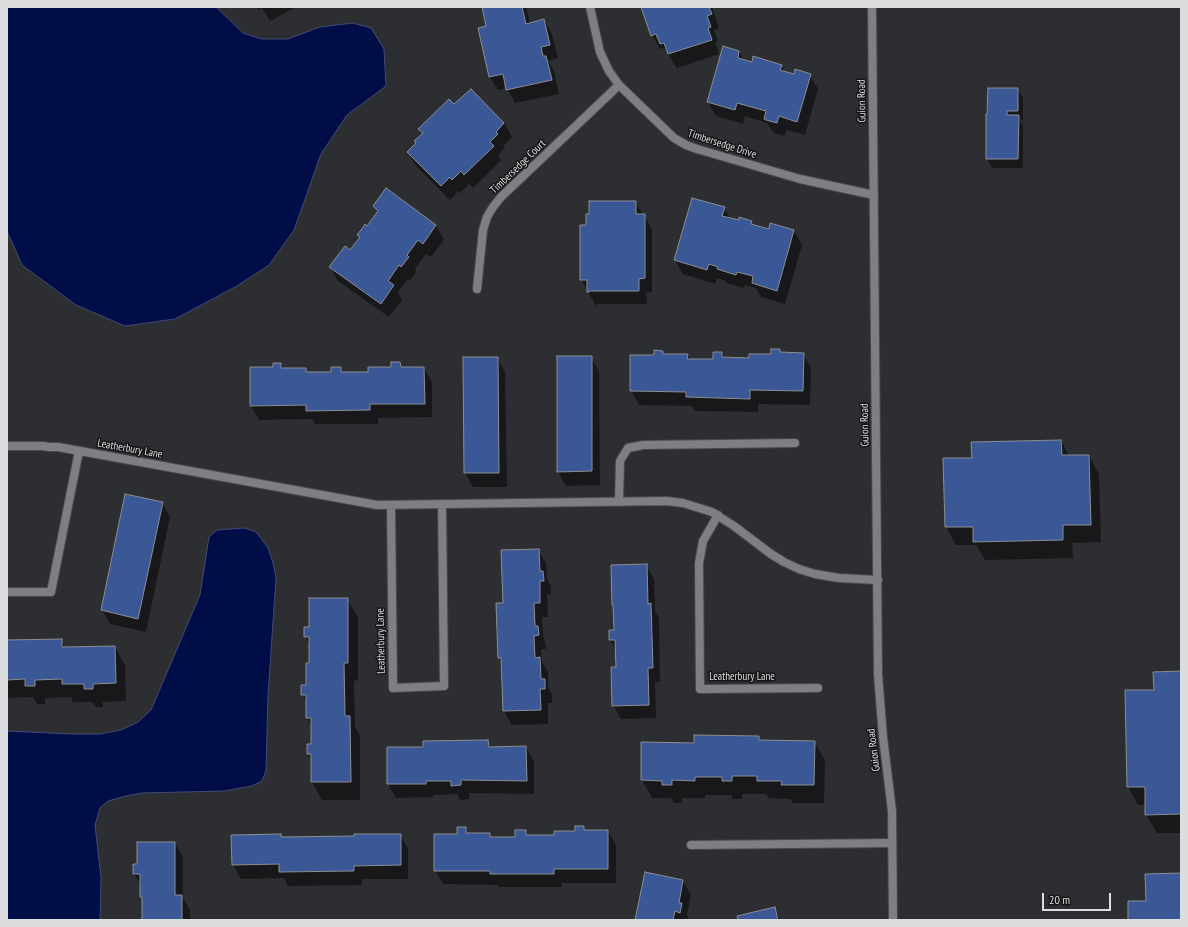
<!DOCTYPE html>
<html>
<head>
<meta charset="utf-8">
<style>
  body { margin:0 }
  #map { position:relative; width:1188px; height:927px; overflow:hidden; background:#2d2e31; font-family:"PT Sans Narrow",sans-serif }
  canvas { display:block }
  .frame { position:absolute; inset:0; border:8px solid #dcdddf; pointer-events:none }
  .scale { position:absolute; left:1042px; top:893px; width:69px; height:18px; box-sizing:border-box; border:2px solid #dcdddf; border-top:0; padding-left:5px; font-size:12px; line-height:14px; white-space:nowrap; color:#dcdddf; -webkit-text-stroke:3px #161618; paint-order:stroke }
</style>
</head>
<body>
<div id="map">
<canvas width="1188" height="927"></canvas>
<div class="frame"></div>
<div class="scale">20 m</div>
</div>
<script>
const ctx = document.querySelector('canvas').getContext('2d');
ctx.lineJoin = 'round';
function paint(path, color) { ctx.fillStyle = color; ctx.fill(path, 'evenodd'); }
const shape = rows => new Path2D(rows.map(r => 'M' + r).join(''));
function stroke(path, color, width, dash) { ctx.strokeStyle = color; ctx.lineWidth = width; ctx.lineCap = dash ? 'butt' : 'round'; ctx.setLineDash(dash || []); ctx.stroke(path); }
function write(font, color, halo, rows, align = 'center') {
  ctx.font = font + ' "PT Sans Narrow",sans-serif'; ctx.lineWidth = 3; ctx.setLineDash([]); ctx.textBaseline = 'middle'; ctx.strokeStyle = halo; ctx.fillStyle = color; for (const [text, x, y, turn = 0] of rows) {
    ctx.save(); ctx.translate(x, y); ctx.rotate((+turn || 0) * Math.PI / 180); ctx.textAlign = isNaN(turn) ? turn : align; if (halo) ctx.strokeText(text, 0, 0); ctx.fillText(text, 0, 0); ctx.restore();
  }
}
const water = shape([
  [7,7,216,7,243,33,261,39,288,39,320,27,353,23,371,28,384,49,386,86,347,115,321,154,294,230,269,265,237,286,175,319,125,326,76,305,22,265,7,231,7,7],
  [244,528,256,532,268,548,273,563,276,578,268,695,266,771,262,781,252,786,224,791,142,793,126,796,108,801,100,808,95,825,101,878,100,920,7,920,7,731,73,734,100,734,121,730,138,722,151,710,200,595,209,537,217,530,244,528]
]);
paint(water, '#010d47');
stroke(water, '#434b75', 1);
paint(shape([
  [257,7,296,7,270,21,262,8,259,10],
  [483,7,526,7,530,24,544,20,552,34,558,58,548,61,554,71,559,94,515,103,507,88,498,90,490,77,488,27],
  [642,7,712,7,719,28,714,30,718,41,715,42,719,54,677,68,664,48,660,49,652,35],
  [739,52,744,61,752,63,781,66,785,72,795,75,810,75,818,89,805,135,787,130,784,136,774,133,767,123,745,116,743,124,716,116,708,102],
  [1018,89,1023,98,1023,120,1020,120,1023,126,1023,168,992,168,987,159,987,115],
  [454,105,504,123,512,137,503,146,505,148,498,155,501,160,473,188,469,184,460,193,458,191,450,200,416,166,408,152,417,144,423,134,420,129],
  [386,189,436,226,444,240,431,257,426,254,415,269,416,272,410,280,408,279,398,292,402,300,389,317,338,281,330,267,350,251,360,238,358,235,367,228,378,213,374,206],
  [693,199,724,208,731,219,751,222,754,226,769,230,771,224,794,231,802,245,785,304,761,297,756,288,745,285,744,288,726,283,724,280,717,278,715,284,683,274,675,260],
  [635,202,652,229,652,292,646,293,647,304,597,304,596,306,581,279,587,226],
  [779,350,781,353,803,354,811,368,810,405,758,404,758,412,695,411,692,406,639,405,631,391,655,356,662,351,664,355,687,355,690,360,714,360,722,353,725,358,750,359,772,355],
  [591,357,599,371,600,485,566,486,558,472],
  [464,358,497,358,505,372,507,487,473,487,465,473],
  [400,363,403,368,424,368,432,382,432,417,378,418,378,424,315,424,312,419,259,420,251,406,274,368,281,364,284,369,305,369,308,373,332,373,340,368,343,373,369,373,392,368],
  [1061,441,1069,456,1089,456,1099,474,1101,542,1072,543,1073,558,985,560,976,545,956,545,946,527,973,459],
  [126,496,162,503,170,517,146,632,110,624,102,610],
  [538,550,546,563,547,579,551,586,551,594,547,595,548,617,542,617,543,636,545,641,546,649,541,649,542,662,548,672,548,687,552,694,552,703,548,703,548,724,512,725,504,711,502,665,499,658,497,604,504,604],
  [646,565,654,579,655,612,659,618,660,682,655,682,656,718,621,719,613,705,617,668,616,650,610,640],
  [347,599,358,617,358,681,354,680,355,727,360,735,360,800,322,800,312,782,312,761,308,754,312,745,312,727,307,718,307,703,302,694,307,686,310,664,310,645,305,637,305,628,310,628],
  [61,640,65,648,115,647,125,665,126,701,103,702,103,707,96,707,92,702,73,702,71,697,45,698,45,704,37,704,33,697,7,698,7,641],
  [1181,672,1181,833,1157,833,1146,815,1146,805,1138,805,1128,787,1126,691,1155,691],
  [759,737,761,741,814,742,825,760,824,803,793,803,790,799,769,798,766,794,742,794,742,799,733,799,731,795,705,795,705,798,682,798,682,803,674,803,671,798,652,798,642,780,695,744],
  [488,741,491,748,526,747,534,761,534,794,469,793,469,799,460,800,457,794,433,795,433,797,396,798,388,784,424,748],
  [584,827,586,831,608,831,616,845,616,883,562,883,562,887,499,887,497,885,443,884,435,870,458,835,465,828,468,834,490,834,492,838,516,838,525,831,528,836,555,836,576,832],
  [280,835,282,838,355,837,400,835,408,848,408,879,362,879,362,885,288,886,284,878,241,879,233,865],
  [175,843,183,857,183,898,190,910,190,920,144,920,144,901,141,896,141,885,134,874,138,865],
  [683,881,691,895,687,914,689,920,636,920],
  [774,908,781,920,739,920]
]), '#0007');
const building = shape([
  [482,7,522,7,526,24,544,19,550,45,541,47,543,56,546,56,552,80,506,90,503,74,489,77,478,28,486,26,482,7],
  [641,7,709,7,712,14,707,16,711,27,708,28,712,40,668,54,664,43,660,44,656,34,651,36,641,7],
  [723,46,739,51,738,58,752,62,753,56,782,65,780,70,794,74,795,69,811,74,797,122,779,116,777,123,766,120,764,119,766,111,737,103,735,110,707,102,723,46],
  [988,88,1018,88,1018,111,1007,111,1007,115,1019,115,1018,159,986,159,986,114,987,114,988,88],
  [471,89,504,123,496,132,498,134,490,142,494,146,464,175,461,171,452,180,450,177,441,186,407,152,416,143,414,141,423,133,418,129,449,99,454,104,471,89],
  [386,188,436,225,423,244,418,240,407,255,409,257,401,267,399,265,388,281,394,285,381,304,329,267,345,246,350,250,360,237,357,235,364,226,365,224,367,226,378,211,373,206,386,188],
  [692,198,725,207,722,216,739,220,739,217,752,221,751,224,769,229,770,223,794,230,777,291,752,283,753,276,737,272,736,275,717,269,718,267,709,264,707,270,674,260,692,198],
  [589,201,636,201,636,214,645,214,645,278,639,279,639,291,589,291,589,292,587,292,587,280,580,280,580,225,586,225,586,214,589,214,589,201],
  [771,349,780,349,780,352,804,353,803,391,750,390,750,399,686,397,686,392,630,391,630,355,654,355,654,350,663,351,663,354,688,354,687,359,713,359,713,352,722,352,722,357,749,358,749,354,771,354,771,349],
  [557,356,592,356,592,471,557,472,557,356],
  [463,357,498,357,499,473,464,473,463,357],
  [391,362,400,362,401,367,424,367,425,404,370,404,370,410,306,411,306,405,250,406,250,367,273,367,273,363,281,363,281,368,306,368,306,372,331,372,331,367,341,367,341,372,368,372,368,367,391,367,391,362],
  [1061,440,1062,455,1089,455,1091,525,1063,525,1063,540,973,542,973,527,945,527,943,458,972,458,971,442,1061,440],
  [125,494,163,502,138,619,101,610,125,494],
  [539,549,540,571,543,571,544,581,540,581,540,603,534,603,535,626,538,626,539,635,534,636,535,658,540,657,541,679,545,679,545,689,540,689,541,710,503,711,501,658,498,658,496,603,503,603,501,550,539,549],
  [647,564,648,604,651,603,653,668,648,668,649,705,612,706,611,667,616,667,615,640,609,640,609,630,614,630,613,605,612,605,611,565,647,564],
  [309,598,348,598,348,663,344,663,345,716,350,716,351,782,311,782,311,754,307,754,307,744,311,744,311,718,306,718,306,695,301,695,301,685,306,685,306,663,309,663,309,637,304,637,304,627,309,627,309,598],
  [62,639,62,647,115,646,116,683,93,684,93,689,84,689,84,684,62,684,62,679,35,680,35,686,25,686,25,679,7,680,7,640,62,639],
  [1181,671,1181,814,1145,815,1145,787,1127,787,1125,690,1154,690,1153,672,1181,671],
  [694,735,759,736,759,740,815,741,814,785,781,785,782,781,757,781,757,776,732,776,732,781,722,781,722,777,695,777,695,781,672,780,672,785,662,785,662,781,641,780,641,742,694,743,694,735],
  [488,740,489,747,526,746,527,781,461,780,461,785,451,786,451,781,426,781,426,784,387,784,387,747,423,747,423,741,488,740],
  [575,826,584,826,584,830,608,830,608,869,554,869,554,874,490,874,490,871,434,871,434,834,457,834,457,827,466,827,466,833,490,833,490,837,515,837,515,830,526,830,526,835,554,835,554,831,575,831,575,826],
  [281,834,281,837,354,836,354,834,401,834,401,865,354,866,354,871,279,872,279,864,232,865,231,835,281,834],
  [137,842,175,842,175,895,182,895,182,920,142,920,142,897,140,897,140,874,133,874,133,864,137,864,137,842],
  [645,872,683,880,679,903,682,903,680,913,675,911,673,920,635,920,645,872],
  [1181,873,1181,920,1128,920,1128,901,1146,901,1145,874,1181,873],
  [775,907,778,920,738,920,737,916,775,907]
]);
paint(building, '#3a5796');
stroke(building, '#8c8e92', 1);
const minor = shape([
  [590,7,600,52,609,71,619,85,674,138,686,145,697,149,800,179,874,195],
  [477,289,483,230,487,217,493,207,501,197,619,85],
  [7,446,43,446,49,447,58,447,377,505,666,501,683,503,712,512,734,526,771,554,784,562,799,569,815,574,839,578,878,580],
  [619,502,620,461,628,448,643,445,795,443],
  [391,505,393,688,444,686,442,504],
  [718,515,703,541,699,563,700,689,818,688],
  [7,592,51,592,79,451],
  [691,845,892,843]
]);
const tertiary = shape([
  [872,7,878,674,883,737,892,811,893,920]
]);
stroke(minor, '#494a4c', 10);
stroke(tertiary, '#494a4c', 10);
stroke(minor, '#7d7f83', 8);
stroke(tertiary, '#7d7f83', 8);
write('11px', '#dcdddf', '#161618', [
  ["Guion Road",862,101,-91],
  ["Timbersedge Drive",722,144,18],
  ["Timbersedge Court",518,167,-44],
  ["Guion Road",865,425,-91],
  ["Leatherbury Lane",130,449,10],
  ["Leatherbury Lane",381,641,-91],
  ["Leatherbury Lane",742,677],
  ["Guion Road",874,750,-97]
]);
</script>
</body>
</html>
